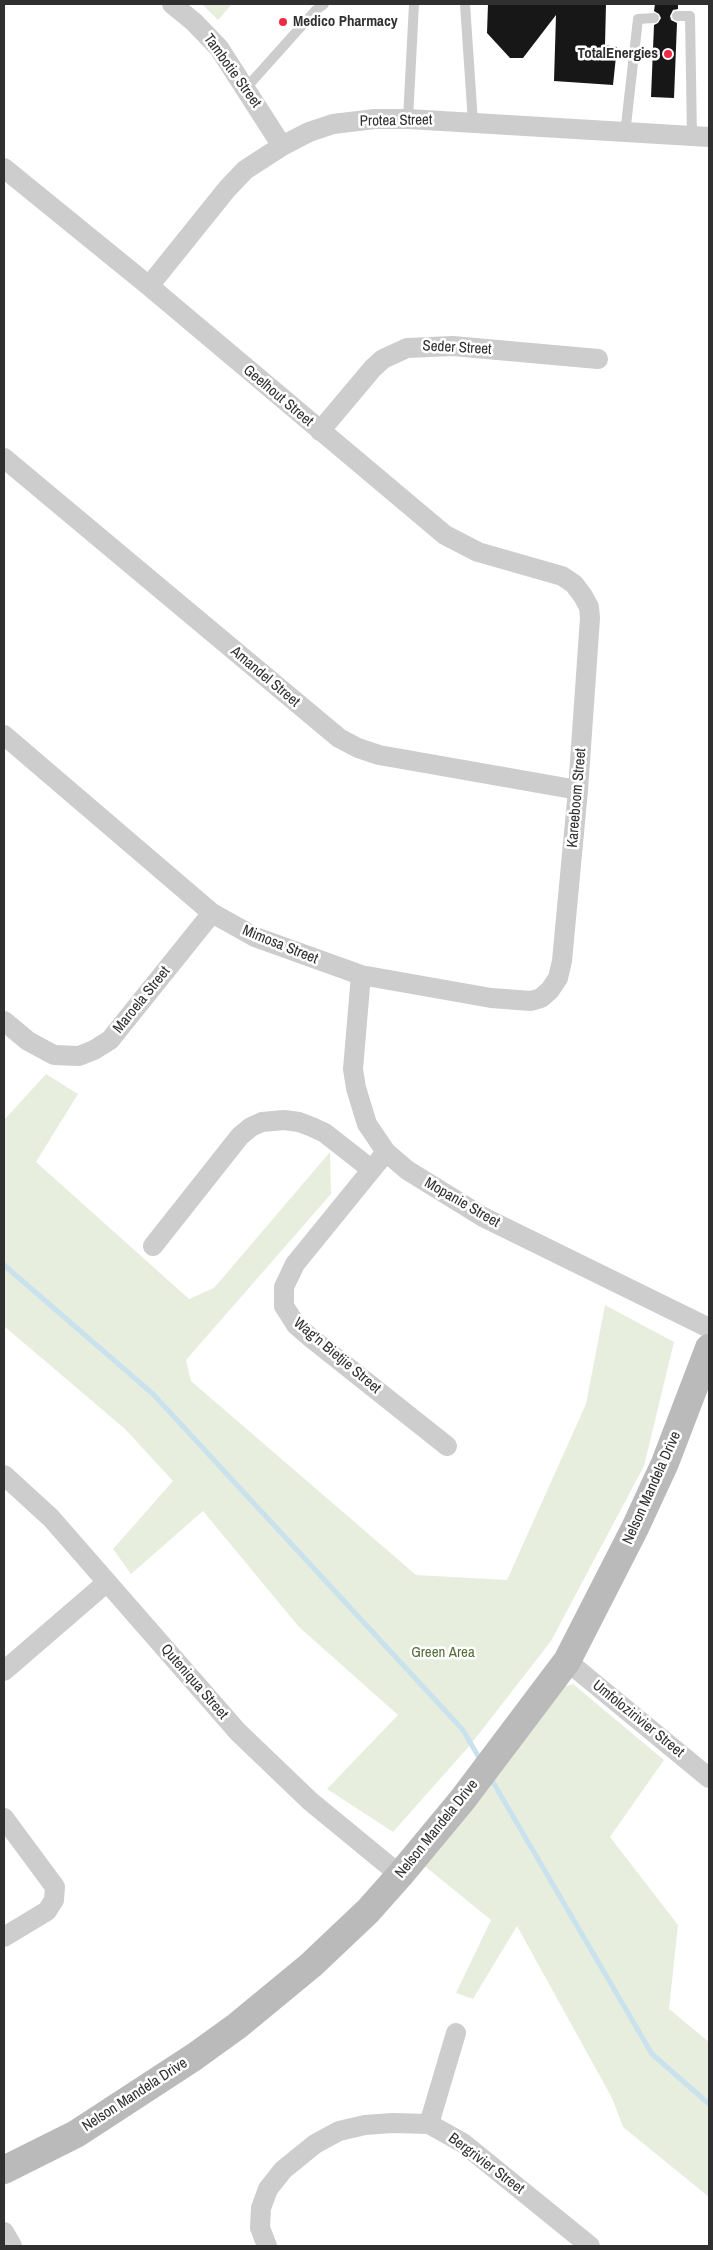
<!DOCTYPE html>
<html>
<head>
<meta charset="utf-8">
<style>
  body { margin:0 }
  #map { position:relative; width:713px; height:2250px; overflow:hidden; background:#fff; font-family:"Archivo Narrow",sans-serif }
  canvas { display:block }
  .frame { position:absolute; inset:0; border:5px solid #303030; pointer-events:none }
</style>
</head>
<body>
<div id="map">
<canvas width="713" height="2250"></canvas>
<div class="frame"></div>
</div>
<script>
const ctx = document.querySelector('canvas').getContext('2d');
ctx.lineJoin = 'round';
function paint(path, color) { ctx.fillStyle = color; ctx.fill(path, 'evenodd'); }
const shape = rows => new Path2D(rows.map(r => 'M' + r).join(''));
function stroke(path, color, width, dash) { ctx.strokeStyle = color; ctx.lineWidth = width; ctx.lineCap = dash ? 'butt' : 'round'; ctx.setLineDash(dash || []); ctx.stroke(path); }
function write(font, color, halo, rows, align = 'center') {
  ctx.font = font + ' "Archivo Narrow",sans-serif'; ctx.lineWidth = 5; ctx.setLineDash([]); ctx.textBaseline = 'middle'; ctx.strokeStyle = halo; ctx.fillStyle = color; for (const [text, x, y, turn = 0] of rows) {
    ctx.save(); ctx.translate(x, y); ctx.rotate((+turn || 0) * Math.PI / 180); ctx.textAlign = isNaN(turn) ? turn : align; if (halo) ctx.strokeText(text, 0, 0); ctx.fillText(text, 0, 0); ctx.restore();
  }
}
paint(shape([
  [202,4,232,4,218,20],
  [46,1074,78,1094,36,1162,189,1299,214,1288,330,1152,331,1194,186,1360,191,1381,416,1575,507,1580,586,1404,605,1305,674,1342,644,1466,551,1641,471,1744,393,1832,327,1789,398,1715,299,1627,203,1511,131,1574,113,1549,173,1481,125,1429,4,1326,4,1120],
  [573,1684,664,1760,610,1837,678,1925,669,2009,709,2042,709,2197,623,2127,612,2098,517,1926,473,1999,456,1993,491,1920,416,1859,553,1690]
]), '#e7eedd');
stroke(shape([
  [4,1265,153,1394,463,1730,481,1761],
  [490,1777,652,2054,709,2104]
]), '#c9e2ee', 5);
paint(shape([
  [488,4,606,4,605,45,617,47,613,85,554,81,556,15,523,58,510,58,487,33],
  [655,4,678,4,678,9,673,10,670,16,671,20,677,23,674,98,651,97,654,25,658,23,661,18,659,14,654,11]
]), '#171717');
stroke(shape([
  [465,4,473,123],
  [677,16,690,16,692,137],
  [246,88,315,11,324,4],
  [408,119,414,4],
  [625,134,638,19,654,18]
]), '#cdcdcd', 10);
stroke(shape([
  [172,4,194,22,219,48,282,146],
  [4,168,149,286,445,535,478,552,562,576,574,584,583,596,589,607,590,618,578,790,562,961,558,978,550,990,541,998,531,1001,491,998,361,975,255,937,212,913,4,735],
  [149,286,227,189,245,170,282,146,309,132,333,124,375,119,408,119,709,137],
  [320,431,373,368,383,359,407,348,453,346,598,359],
  [4,458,339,738,358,748,379,755,578,790],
  [361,975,353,1069,356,1088,367,1124,386,1152,407,1170,483,1217,709,1328],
  [4,1021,28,1041,54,1055,79,1056,94,1050,110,1040,212,913],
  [386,1152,295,1264,284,1287,284,1306,296,1325,311,1338,447,1446],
  [153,1246,240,1136,251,1127,262,1122,284,1120,299,1122,312,1127,325,1133,371,1169],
  [4,1475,51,1518,238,1732,310,1801,400,1875],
  [567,1661,709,1778],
  [4,1671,106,1583],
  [4,1818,55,1887,54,1900,47,1911,4,1937],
  [429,2124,456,2033],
  [4,2232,12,2246],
  [267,2246,260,2228,261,2208,268,2189,283,2170,315,2144,339,2131,365,2125,392,2123,429,2124,463,2143,590,2246]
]), '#cdcdcd', 20);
stroke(shape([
  [4,2170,76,2134,194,2057,237,2026,311,1965,368,1911,400,1875,463,1799,567,1661,635,1528,665,1463,709,1348]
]), '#bababa', 28);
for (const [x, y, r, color] of [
  [283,22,5,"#f02946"],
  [668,54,5,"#f02946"]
]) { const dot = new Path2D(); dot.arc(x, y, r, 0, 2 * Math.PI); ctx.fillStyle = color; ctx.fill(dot); stroke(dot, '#fff', 2); }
write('bold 15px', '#303030', '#fff', [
  ["Medico Pharmacy",293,22],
  ["TotalEnergies",658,54,"right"]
], 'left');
write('15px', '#303030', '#fff', [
  ["Tambotie Street",232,71,54],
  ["Protea Street",396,121,-1],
  ["Seder Street",457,348,3],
  ["Geelhout Street",278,396,40],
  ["Amandel Street",265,677,40],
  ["Kareeboom Street",577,798,-85],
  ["Mimosa Street",280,945,22],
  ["Maroela Street",142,1000,-51],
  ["Mopanie Street",462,1203,30],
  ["Wag'n Bietjie Street",337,1356,40],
  ["Nelson Mandela Drive",652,1488,-66],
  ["Quteniqua Street",194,1682,49],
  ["Umfolozirivier Street",638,1719,39],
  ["Nelson Mandela Drive",437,1829,-51],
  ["Nelson Mandela Drive",135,2095,-33],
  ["Bergrivier Street",486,2164,37]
]);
write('15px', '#576f3a', '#fff', [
  ["Green Area",443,1653]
]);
</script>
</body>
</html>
